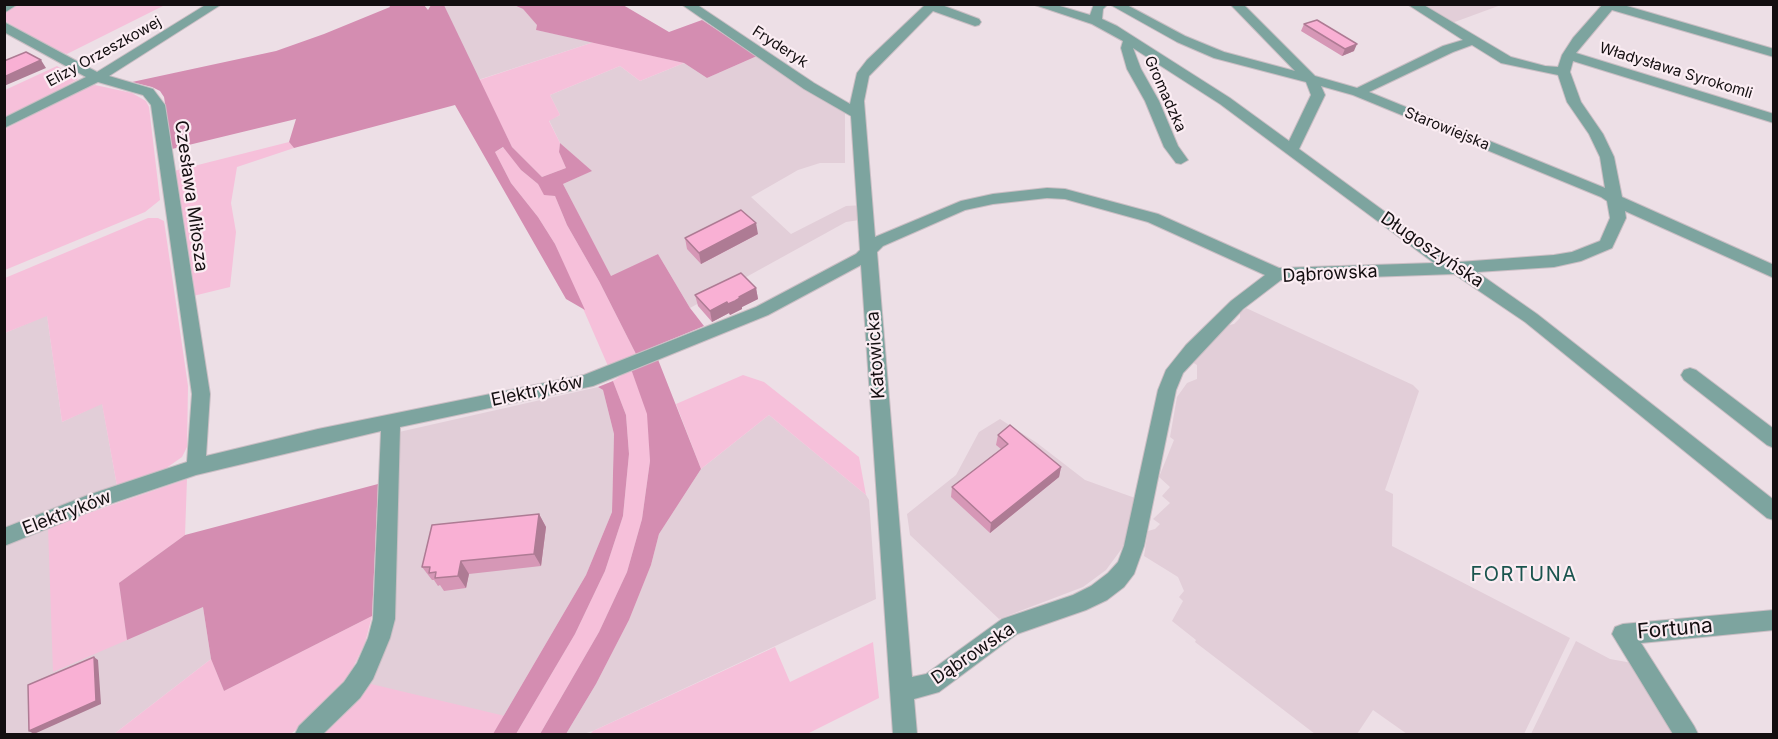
<!DOCTYPE html>
<html>
<head>
<meta charset="utf-8">
<style>
  body { margin:0 }
  #map { position:relative; width:1778px; height:739px; overflow:hidden; background:#eddfe6; font-family:Inter,sans-serif }
  canvas { display:block }
  .frame { position:absolute; inset:0; border:6px solid #130e10; pointer-events:none }
</style>
</head>
<body>
<div id="map">
<canvas width="1778" height="739"></canvas>
<div class="frame"></div>
</div>
<script>
const ctx = document.querySelector('canvas').getContext('2d');
ctx.lineJoin = 'round';
function paint(path, color) { ctx.fillStyle = color; ctx.fill(path, 'evenodd'); }
const shape = rows => new Path2D(rows.map(r => 'M' + r).join(''));
function stroke(path, color, width, dash) { ctx.strokeStyle = color; ctx.lineWidth = width; ctx.lineCap = dash ? 'butt' : 'round'; ctx.setLineDash(dash || []); ctx.stroke(path); }
function write(font, color, halo, rows, align = 'center') {
  ctx.font = font + ' Inter,sans-serif'; ctx.lineWidth = 4.5; ctx.setLineDash([]); ctx.textBaseline = 'middle'; ctx.strokeStyle = halo; ctx.fillStyle = color; for (const [text, x, y, turn = 0] of rows) {
    ctx.save(); ctx.translate(x, y); ctx.rotate((+turn || 0) * Math.PI / 180); ctx.textAlign = isNaN(turn) ? turn : align; if (halo) ctx.strokeText(text, 0, 0); ctx.fillText(text, 0, 0); ctx.restore();
  }
}
paint(shape([
  [444,5,514,5,523,9,538,25,536,30,594,42,478,80],
  [1418,5,1501,5,1452,23],
  [757,56,845,110,845,163,820,163,798,170,751,197,791,234,846,206,864,205,866,219,846,222,690,308,658,254,611,277,563,184,591,171,560,143,549,120,560,115,550,95,620,66,640,81,684,63,707,78],
  [1246,308,1413,385,1419,391,1385,490,1393,494,1392,546,1570,638,1524,734,1407,734,1373,710,1357,734,1315,734,1195,642,1196,640,1172,621,1183,601,1179,597,1184,591,1178,577,1144,556,1148,531,1155,529,1160,524,1153,519,1170,503,1162,496,1170,487,1159,477,1174,440,1170,437,1177,397,1187,383,1197,379,1197,365,1192,362,1229,325,1234,324,1240,318,1240,313],
  [47,315,62,422,102,403,117,486,5,529,5,333],
  [598,387,603,390,614,434,612,512,586,575,493,734,322,734,367,683,381,660,390,640,394,620,399,432],
  [769,415,866,495,869,500,876,599,593,731,583,734,566,734,596,684,629,620,651,565,659,534,701,469],
  [1000,419,1037,443,1085,480,1135,498,1123,547,1106,570,1083,587,999,619,910,535,907,514,956,475,979,432],
  [48,527,203,607,211,659,114,734,5,734,4,545],
  [1576,641,1610,659,1632,663,1677,734,1531,734]
]), '#e2ced8');
paint(shape([
  [17,5,165,5,67,54,54,50,5,21,4,12],
  [594,42,684,63,640,81,620,66,550,95,560,115,549,121,560,143,559,152,566,168,542,177,512,147,479,80],
  [57,66,78,79,5,121,5,90],
  [95,85,132,93,146,101,149,107,160,200,145,212,5,270,5,129,82,89],
  [289,142,294,148,237,167,231,203,236,232,230,287,193,296,174,171],
  [504,147,521,170,538,184,544,194,555,196,567,225,599,281,636,354,608,366,555,244,538,217,511,183,495,152],
  [148,218,158,218,164,221,188,386,187,447,182,457,165,469,117,486,102,404,62,422,47,316,5,333,5,278],
  [631,369,648,414,650,461,642,519,627,572,599,632,540,734,516,734,575,634,605,571,623,516,629,454,626,415,613,381],
  [743,375,764,382,859,457,866,495,769,415,701,469,676,404],
  [187,479,185,535,119,583,127,640,53,672,48,527],
  [372,616,365,643,350,674,330,700,291,734,114,734,211,659,224,691],
  [873,642,879,698,807,734,590,734,593,731,775,647,790,682],
  [367,683,505,716,493,734,322,734]
]), '#f6c0da');
paint(shape([
  [389,5,424,5,428,10,431,5,444,5,512,147,542,177,566,168,559,152,560,143,592,171,563,184,611,276,658,254,690,308,704,326,636,354,599,281,567,225,555,196,544,195,538,184,521,170,503,147,495,152,511,183,538,217,555,244,585,310,566,299,455,105,294,148,289,142,296,119,172,149,164,97,160,91,152,87,132,82,276,51,324,34,390,7],
  [514,5,623,5,669,32,702,20,757,56,707,78,684,63,536,30,537,25,523,9],
  [657,357,701,469,659,534,651,565,629,620,596,684,566,734,540,734,599,632,627,572,642,519,650,461,647,414,631,369],
  [613,381,626,415,629,454,623,516,605,571,575,634,516,734,493,734,586,575,612,512,614,434,603,390,598,387],
  [378,484,372,616,224,691,211,659,203,607,127,640,119,583,185,535]
]), '#d48db1');
const minor = shape([
  [4,4,18,4,4,13,4,4],
  [207,4,222,4,109,76,153,89,165,105,210,394,206,456,318,429,584,375,756,307,856,254,860,250,851,116,804,89,681,4,696,4,814,83,850,104,857,73,867,60,926,4,939,4,979,19,981,22,979,25,975,26,933,11,869,76,864,101,875,237,961,201,993,194,1047,188,1065,189,1158,214,1279,268,1434,263,1220,104,1133,48,1141,69,1159,101,1178,146,1188,160,1181,164,1176,163,1164,147,1145,101,1127,69,1121,48,1123,41,1092,24,1032,4,1053,4,1090,15,1094,4,1108,4,1103,9,1102,19,1117,26,1230,98,1289,141,1311,95,1306,82,1214,58,1177,42,1109,4,1125,4,1185,36,1224,52,1295,71,1230,4,1243,4,1315,76,1357,88,1443,46,1463,40,1407,4,1422,4,1511,57,1545,66,1558,67,1562,55,1573,38,1603,4,1620,4,1774,49,1774,57,1612,10,1576,53,1774,114,1774,123,1573,61,1570,72,1581,102,1603,134,1614,157,1622,197,1774,265,1774,278,1625,211,1626,218,1612,248,1581,261,1554,267,1477,272,1537,314,1774,500,1774,520,1767,518,1525,322,1454,274,1281,280,1243,309,1183,373,1176,390,1144,546,1134,574,1124,587,1107,600,1086,610,1017,634,939,692,914,699,917,734,893,734,861,265,768,315,593,386,400,427,395,619,390,638,373,679,360,698,323,734,295,734,299,726,344,682,357,663,368,638,373,619,381,431,196,475,101,507,4,546,4,528,88,495,187,462,192,394,151,105,143,95,98,82,4,128,4,118,86,77,4,32,4,22,97,72,207,4],
  [1472,45,1501,63,1558,75,1567,102,1589,134,1600,157,1605,188,1369,92,1453,52,1472,45],
  [1321,86,1353,95,1601,197,1607,201,1610,218,1600,241,1572,252,1554,255,1459,262,1440,252,1299,149,1325,95,1321,86],
  [1047,198,1065,199,1148,222,1265,275,1231,301,1186,345,1166,370,1158,390,1124,546,1118,562,1108,573,1091,586,1073,595,1002,619,926,674,912,677,877,252,883,246,965,210,993,204,1047,198],
  [1690,368,1696,370,1774,429,1774,448,1767,445,1684,380,1681,375,1684,370,1690,368],
  [1774,610,1774,630,1641,643,1694,726,1698,734,1673,734,1612,634,1615,627,1623,624,1774,610]
]);
stroke(minor, '#cabec4', 2);
paint(minor, '#7da49f');
paint(shape([
  [1304,24,1354,51,1342,56,1301,31],
  [758,234,701,264,687,249,685,238],
  [756,288,758,299,742,307,742,309,730,315,729,313,712,322,698,306,695,295],
  [998,435,1061,467,1059,477,990,533,951,497,952,487,1001,449,996,445],
  [539,514,546,527,541,566,469,574,466,588,444,591,440,585,438,586,434,580,432,580,422,567]
]), '#d697b6');
paint(shape([
  [1357,44,1354,51,1342,56,1345,49],
  [41,60,46,68,4,86,4,77],
  [756,223,758,234,701,264,699,253],
  [756,288,758,299,742,307,742,309,730,315,729,313,712,322,710,311],
  [1061,467,1059,477,990,533,991,523],
  [539,514,546,527,541,566,534,554],
  [461,561,469,574,466,588,458,576],
  [94,657,98,660,101,704,34,734,29,731]
]), '#ae7b94');
const building = shape([
  [1317,20,1357,44,1345,49,1304,24,1317,20],
  [26,52,41,60,4,77,4,61,26,52],
  [741,210,756,223,699,253,685,238,741,210],
  [741,273,756,288,739,297,740,298,735,301,728,304,727,302,710,311,695,295,741,273],
  [1010,425,1061,467,991,523,952,487,1008,444,998,435,1010,425],
  [539,514,534,554,461,561,458,576,435,578,436,572,429,573,430,567,422,567,432,525,539,514],
  [94,657,96,701,29,731,28,685,94,657]
]);
paint(building, '#f9b0d4');
stroke(building, '#ae7b94', 1.5);
write('15px', '#130e10', '#fbedf3', [
  ["Fryderyk",780,47,33],
  ["Elizy Orzeszkowej",104,52,-29],
  ["Władysława Syrokomli",1676,71,17],
  ["Gromadzka",1165,94,66],
  ["Starowiejska",1447,129,22]
]);
write('18px', '#130e10', '#fbedf3', [
  ["Czesława Miłosza",191,196,82],
  ["Długoszyńska",1432,250,34],
  ["Dąbrowska",1330,274,-3],
  ["Katowicka",876,355,-94],
  ["Elektryków",537,391,-12],
  ["Elektryków",67,513,-21],
  ["Dąbrowska",973,654,-34]
]);
ctx.letterSpacing = '1.5px';
write('20px', '#1a544e', '#fbedf3', [
  ["FORTUNA",1524,575]
]);
ctx.letterSpacing = '0px';
write('21px', '#130e10', '#fbedf3', [
  ["Fortuna",1675,629,-5]
]);
</script>
</body>
</html>
